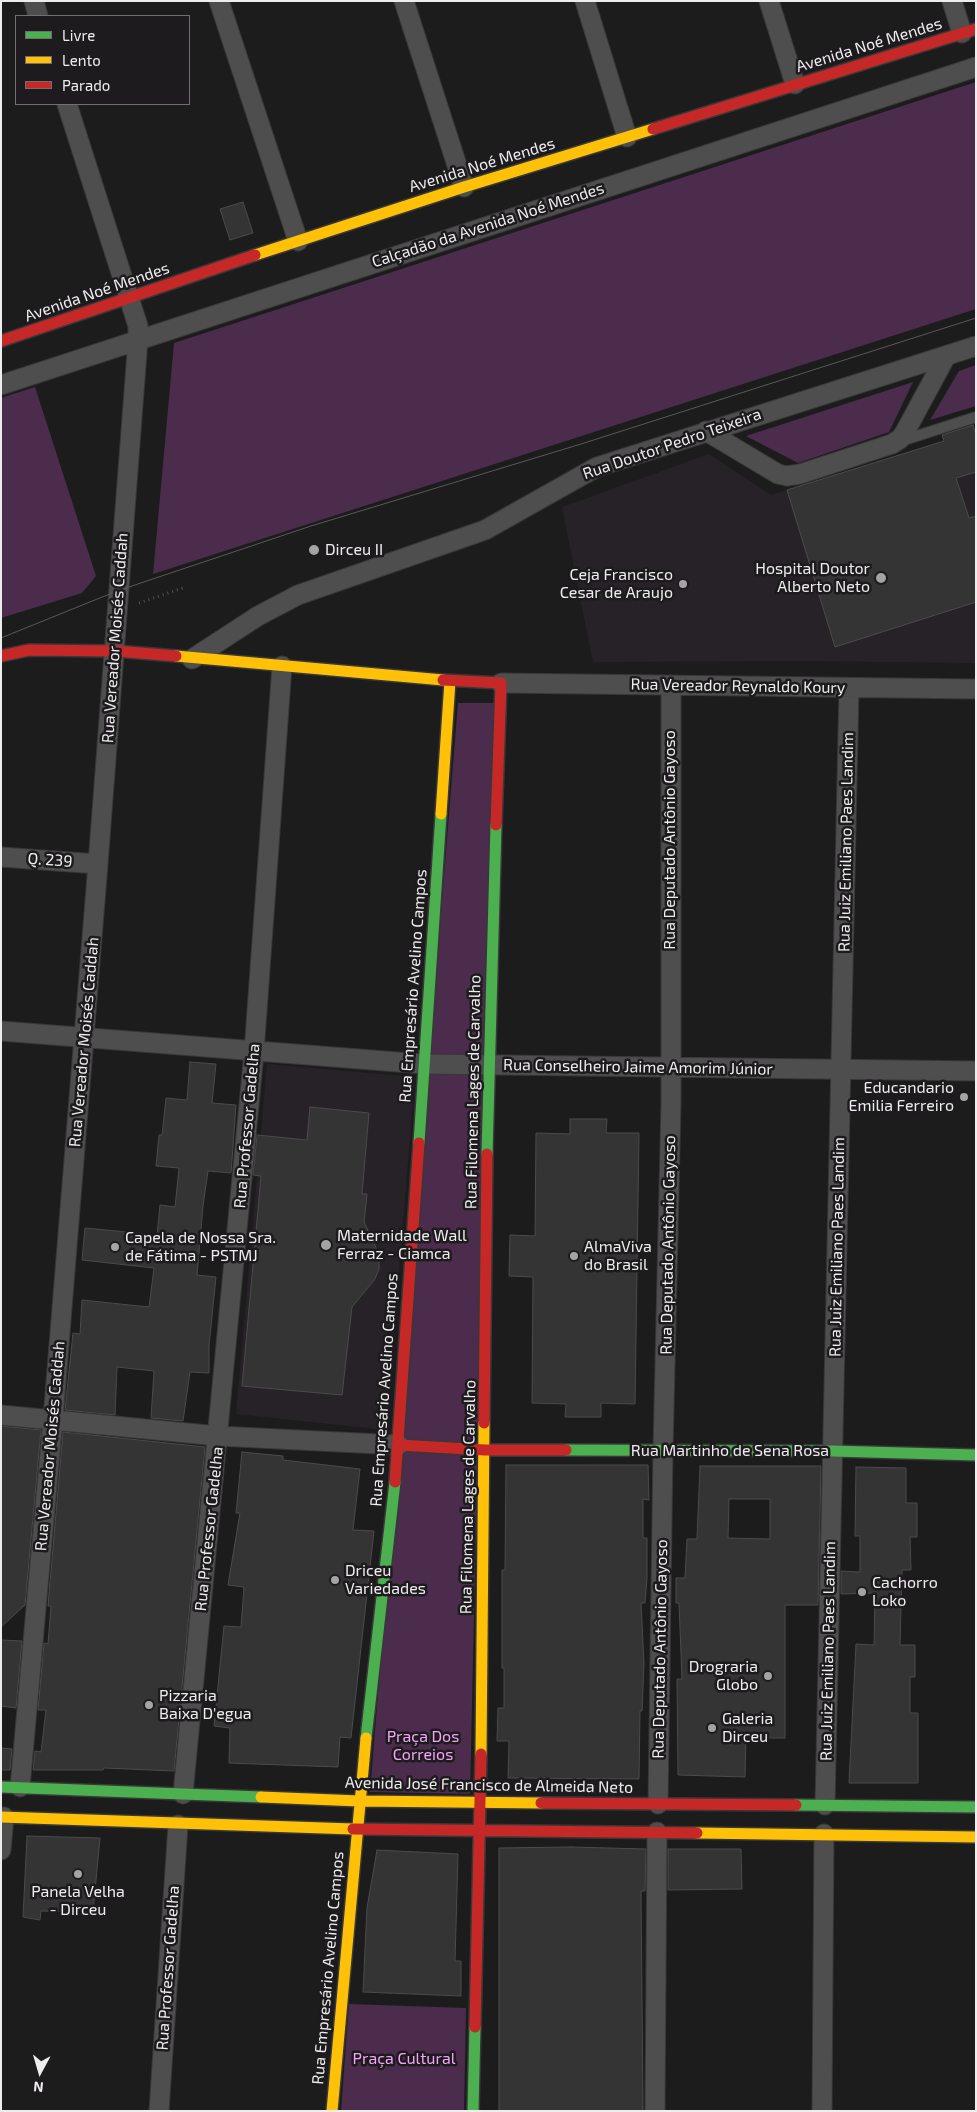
<!DOCTYPE html>
<html>
<head>
<meta charset="utf-8">
<style>
  body { margin:0 }
  #map { position:relative; width:977px; height:2112px; overflow:hidden; background:#1c1c1c; font-family:"Exo 2",sans-serif }
  canvas { display:block }
  .frame { position:absolute; inset:0; border:2px solid #eeedee; pointer-events:none }
  .legend { position:absolute; left:15px; top:15px; width:175px; height:90px; box-sizing:border-box; background:#1d1b1d; border:1px solid #716f71; margin:0; padding:6px 9px; list-style:none; font-size:15px; color:#eeedee }
  .legend li { display:flex; align-items:center; gap:10px; height:25px }
  .legend b { width:25px; border:1px solid #716f71 }
  .north { position:absolute; left:15px; top:2047px; width:50px; height:50px; -webkit-text-stroke:4px #1d1b1d; paint-order:stroke; rotate:186deg; font-size:14px; font-weight:700; line-height:20px; text-align:center; color:#eeedee }
  .north::after { content:''; display:block; margin:auto; width:18px; height:22px; background:#eeedee; clip-path:polygon(50% 0,100% 100%,50% 72%,0 100%) }
</style>
</head>
<body>
<div id="map">
<canvas width="977" height="2112"></canvas>
<div class="frame"></div>
<ul class="legend">
<li><b style="height:6px;background:#4caf50"></b>Livre</li>
<li><b style="height:6px;background:#ffc107"></b>Lento</li>
<li><b style="height:6px;background:#c62828"></b>Parado</li>
</ul>
<div class="north">N</div>
</div>
<script>
const ctx = document.querySelector('canvas').getContext('2d');
ctx.lineJoin = 'round';
function paint(path, color) { ctx.fillStyle = color; ctx.fill(path, 'evenodd'); }
const shape = rows => new Path2D(rows.map(r => 'M' + r).join(''));
function stroke(path, color, width, dash) { ctx.strokeStyle = color; ctx.lineWidth = width; ctx.lineCap = dash ? 'butt' : 'round'; ctx.setLineDash(dash || []); ctx.stroke(path); }
function write(font, color, halo, rows, align = 'center') {
  ctx.font = font + ' "Exo 2",sans-serif'; ctx.lineWidth = 5; ctx.setLineDash([]); ctx.textBaseline = 'middle'; ctx.strokeStyle = halo; ctx.fillStyle = color; for (const [text, x, y, turn = 0] of rows) {
    ctx.save(); ctx.translate(x, y); ctx.rotate((+turn || 0) * Math.PI / 180); ctx.textAlign = isNaN(turn) ? turn : align; if (halo) ctx.strokeText(text, 0, 0); ctx.fillText(text, 0, 0); ctx.restore();
  }
}
paint(shape([
  [976,431,976,663,802,661,593,662,562,507,709,454,771,495],
  [267,1064,415,1077,386,1430,236,1414]
]), '#272227');
paint(shape([
  [976,82,976,309,153,574,174,343],
  [976,365,976,406,930,420,959,371],
  [913,382,889,432,798,463,746,436],
  [35,387,96,576,82,593,1,618,1,398],
  [458,703,494,703,470,1794,370,1792],
  [349,2004,466,2008,464,2111,341,2111]
]), '#4b2c4c');
const building = shape([
  [243,202,253,233,230,240,220,209,243,202],
  [973,425,976,435,976,472,956,478,969,518,976,516,976,602,835,647,787,490,944,441,942,435,973,425],
  [190,1062,216,1064,212,1103,236,1105,231,1173,208,1171,203,1206,197,1275,216,1277,209,1346,209,1373,190,1372,183,1421,151,1418,154,1371,117,1367,115,1415,65,1410,73,1333,80,1334,82,1300,149,1307,154,1268,82,1260,85,1228,157,1235,160,1205,175,1207,179,1168,156,1166,159,1135,162,1135,166,1098,187,1100,190,1062],
  [310,1107,369,1113,362,1194,367,1194,364,1222,379,1254,379,1269,375,1279,352,1307,342,1395,242,1386,261,1176,253,1175,257,1135,307,1140,310,1107],
  [570,1119,607,1119,606,1133,639,1133,635,1404,601,1403,601,1417,565,1417,566,1404,532,1403,533,1277,509,1276,510,1235,535,1236,536,1133,570,1134,570,1119],
  [1,1426,41,1430,25,1605,1,1627,1,1426],
  [63,1432,205,1447,174,1771,104,1768,103,1770,33,1770,35,1751,41,1752,46,1710,38,1710,44,1643,48,1644,51,1606,48,1606,63,1432],
  [242,1452,283,1456,283,1460,360,1469,353,1530,374,1531,351,1738,340,1737,338,1767,229,1763,230,1728,214,1726,224,1626,241,1627,244,1587,228,1585,240,1513,236,1513,242,1452],
  [506,1465,648,1465,649,1500,643,1499,643,1538,647,1538,647,1578,645,1603,641,1603,644,1663,642,1711,640,1711,639,1779,508,1778,509,1741,497,1741,498,1708,504,1708,504,1668,502,1668,502,1570,505,1570,506,1465],
  [700,1466,821,1466,818,1605,785,1605,785,1738,746,1738,745,1777,678,1775,677,1679,682,1679,679,1603,676,1603,676,1578,685,1578,687,1539,697,1539,700,1466],
  [729,1499,770,1499,770,1539,728,1538,729,1499],
  [856,1467,906,1468,906,1503,917,1503,917,1537,910,1537,911,1570,902,1570,900,1645,915,1645,915,1677,910,1677,910,1713,918,1713,918,1783,849,1783,856,1644,874,1645,875,1593,841,1594,841,1571,860,1572,860,1536,855,1536,856,1467],
  [1,1640,22,1641,16,1708,1,1706,1,1640],
  [1,1748,12,1749,10,1770,1,1770,1,1748],
  [27,1836,100,1838,93,1912,41,1911,40,1920,23,1917,27,1836],
  [571,1847,646,1849,645,1891,641,1891,643,2111,499,2111,499,1848,571,1847],
  [668,1849,741,1849,742,1889,668,1890,668,1849],
  [377,1850,458,1854,455,1961,461,1961,461,1996,363,1992,367,1908,377,1850]
]);
paint(building, '#343434');
stroke(building, '#4b4b4b', 1);
const lane = shape([
  [901,441,976,417]
]);
const street = shape([
  [34,1,38,16],
  [219,1,298,241],
  [404,1,464,187],
  [585,1,627,137],
  [769,1,795,84],
  [952,1,962,33],
  [1,385,976,67],
  [706,431,778,474,787,476,800,474,892,444,900,439,905,432,946,356],
  [192,659,258,616,298,595,485,530,597,467,976,346],
  [501,683,976,689],
  [1,857,98,864],
  [1,1031,423,1064,976,1071],
  [1,1415,218,1436,399,1445],
  [20,1787,53,1419,98,864,138,339,138,326,67,104],
  [183,1794,254,1052,282,666],
  [658,1804,663,1450,671,1103,671,685],
  [825,1805,849,688],
  [1,1850,4,1817],
  [159,2111,178,1825],
  [655,2111,657,1832],
  [822,2111,824,1834]
]);
const fast = shape([
  [419,1143,441,814],
  [487,1154,496,825],
  [566,1450,832,1451,976,1455],
  [366,1738,395,1482],
  [1,1787,261,1797],
  [796,1805,976,1807],
  [473,2111,475,2027]
]);
const slow = shape([
  [255,255,464,187,653,129],
  [176,656,443,680],
  [441,814,450,681],
  [481,1754,484,1423],
  [261,1797,359,1801,541,1803],
  [1,1817,353,1829],
  [697,1833,976,1837],
  [332,2111,366,1738]
]);
const jam = shape([
  [653,129,976,29],
  [1,341,255,255],
  [1,656,29,650,116,651,176,656],
  [443,680,501,683,496,825],
  [484,1423,487,1154],
  [399,1445,485,1450,566,1450],
  [395,1482,419,1143],
  [541,1803,796,1805],
  [353,1829,697,1833],
  [475,2027,481,1754]
]);
stroke(lane, '#383838', 12);
stroke(street, '#383838', 21);
stroke(fast, '#383838', 14);
stroke(slow, '#383838', 14);
stroke(jam, '#383838', 14);
stroke(shape([
  [139,603,186,587]
]), '#535253', 3, [1, 4]);
stroke(lane, '#4e4e4e', 10);
stroke(street, '#4e4e4e', 19);
stroke(fast, '#4caf50', 11);
stroke(slow, '#ffc107', 11);
stroke(jam, '#c62828', 11);
stroke(shape([
  [1,638,117,591,311,526,581,444,976,318]
]), '#5a595a', 1);
for (const [x, y, r, color] of [
  [314,550,6,"#a4a4a4"],
  [881,578,6,"#a4a4a4"],
  [683,584,5,"#a4a4a4"],
  [964,1097,5,"#a4a4a4"],
  [326,1245,6,"#a4a4a4"],
  [115,1247,5,"#a4a4a4"],
  [574,1256,5,"#a4a4a4"],
  [335,1580,5,"#a4a4a4"],
  [862,1592,5,"#a4a4a4"],
  [768,1676,5,"#a4a4a4"],
  [149,1705,5,"#a4a4a4"],
  [712,1728,5,"#a4a4a4"],
  [78,1874,5,"#a4a4a4"]
]) { const dot = new Path2D(); dot.arc(x, y, r, 0, 2 * Math.PI); ctx.fillStyle = color; ctx.fill(dot); stroke(dot, '#1d1b1d', 2); }
write('16px', '#eeedee', '#1d1b1d', [
  ["Avenida Noé Mendes",869,45,-17],
  ["Avenida Noé Mendes",482,165,-17],
  ["Calçadão da Avenida Noé Mendes",488,225,-18],
  ["Avenida Noé Mendes",97,292,-19],
  ["Rua Doutor Pedro Teixeira",672,444,-19],
  ["Rua Vereador Moisés Caddah",115,638,-86],
  ["Rua Vereador Reynaldo Koury",738,686,1],
  ["Rua Deputado Antônio Gayoso",670,840,-90],
  ["Rua Juiz Emiliano Paes Landim",846,842,-89],
  ["Q. 239",50,860,4],
  ["Rua Empresário Avelino Campos",413,986,-86],
  ["Rua Vereador Moisés Caddah",84,1042,-85],
  ["Rua Conselheiro Jaime Amorim Júnior",638,1067,1],
  ["Rua Filomena Lages de Carvalho",473,1092,-89],
  ["Rua Professor Gadelha",247,1126,-85],
  ["Rua Deputado Antônio Gayoso",668,1245,-89],
  ["Rua Juiz Emiliano Paes Landim",837,1247,-89],
  ["Rua Empresário Avelino Campos",384,1390,-86],
  ["Rua Vereador Moisés Caddah",50,1446,-85],
  ["Rua Martinho de Sena Rosa",730,1451],
  ["Rua Filomena Lages de Carvalho",468,1497,-89],
  ["Rua Professor Gadelha",209,1529,-84],
  ["Rua Deputado Antônio Gayoso",660,1649,-89],
  ["Rua Juiz Emiliano Paes Landim",828,1651,-89],
  ["Avenida José Francisco de Almeida Neto",489,1785,1],
  ["Rua Professor Gadelha",168,1968,-86],
  ["Rua Empresário Avelino Campos",328,1968,-85]
]);
write('16px', '#eeedee', '#1d1b1d', [
  ["Dirceu II",325,550],
  ["Hospital Doutor",870,569,"right"],
  ["Alberto Neto",870,587,"right"],
  ["Ceja Francisco",673,575,"right"],
  ["Cesar de Araujo",673,593,"right"],
  ["Educandario",954,1088,"right"],
  ["Emilia Ferreiro",954,1106,"right"],
  ["Maternidade Wall",337,1236],
  ["Ferraz - Ciamca",337,1254],
  ["Capela de Nossa Sra.",125,1238],
  ["de Fátima - PSTMJ",125,1256],
  ["AlmaViva",584,1247],
  ["do Brasil",584,1265],
  ["Driceu",345,1571],
  ["Variedades",345,1589],
  ["Cachorro",872,1583],
  ["Loko",872,1601],
  ["Drograria",758,1667,"right"],
  ["Globo",758,1685,"right"],
  ["Pizzaria",159,1696],
  ["Baixa D'egua",159,1714],
  ["Galeria",722,1719],
  ["Dirceu",722,1737],
  ["Panela Velha",78,1892,"center"],
  ["- Dirceu",78,1910,"center"]
], 'left');
write('16px', '#f6a3fa', '#1d1b1d', [
  ["Praça Dos",423,1737],
  ["Correios",423,1755],
  ["Praça Cultural",404,2059]
]);
</script>
</body>
</html>
